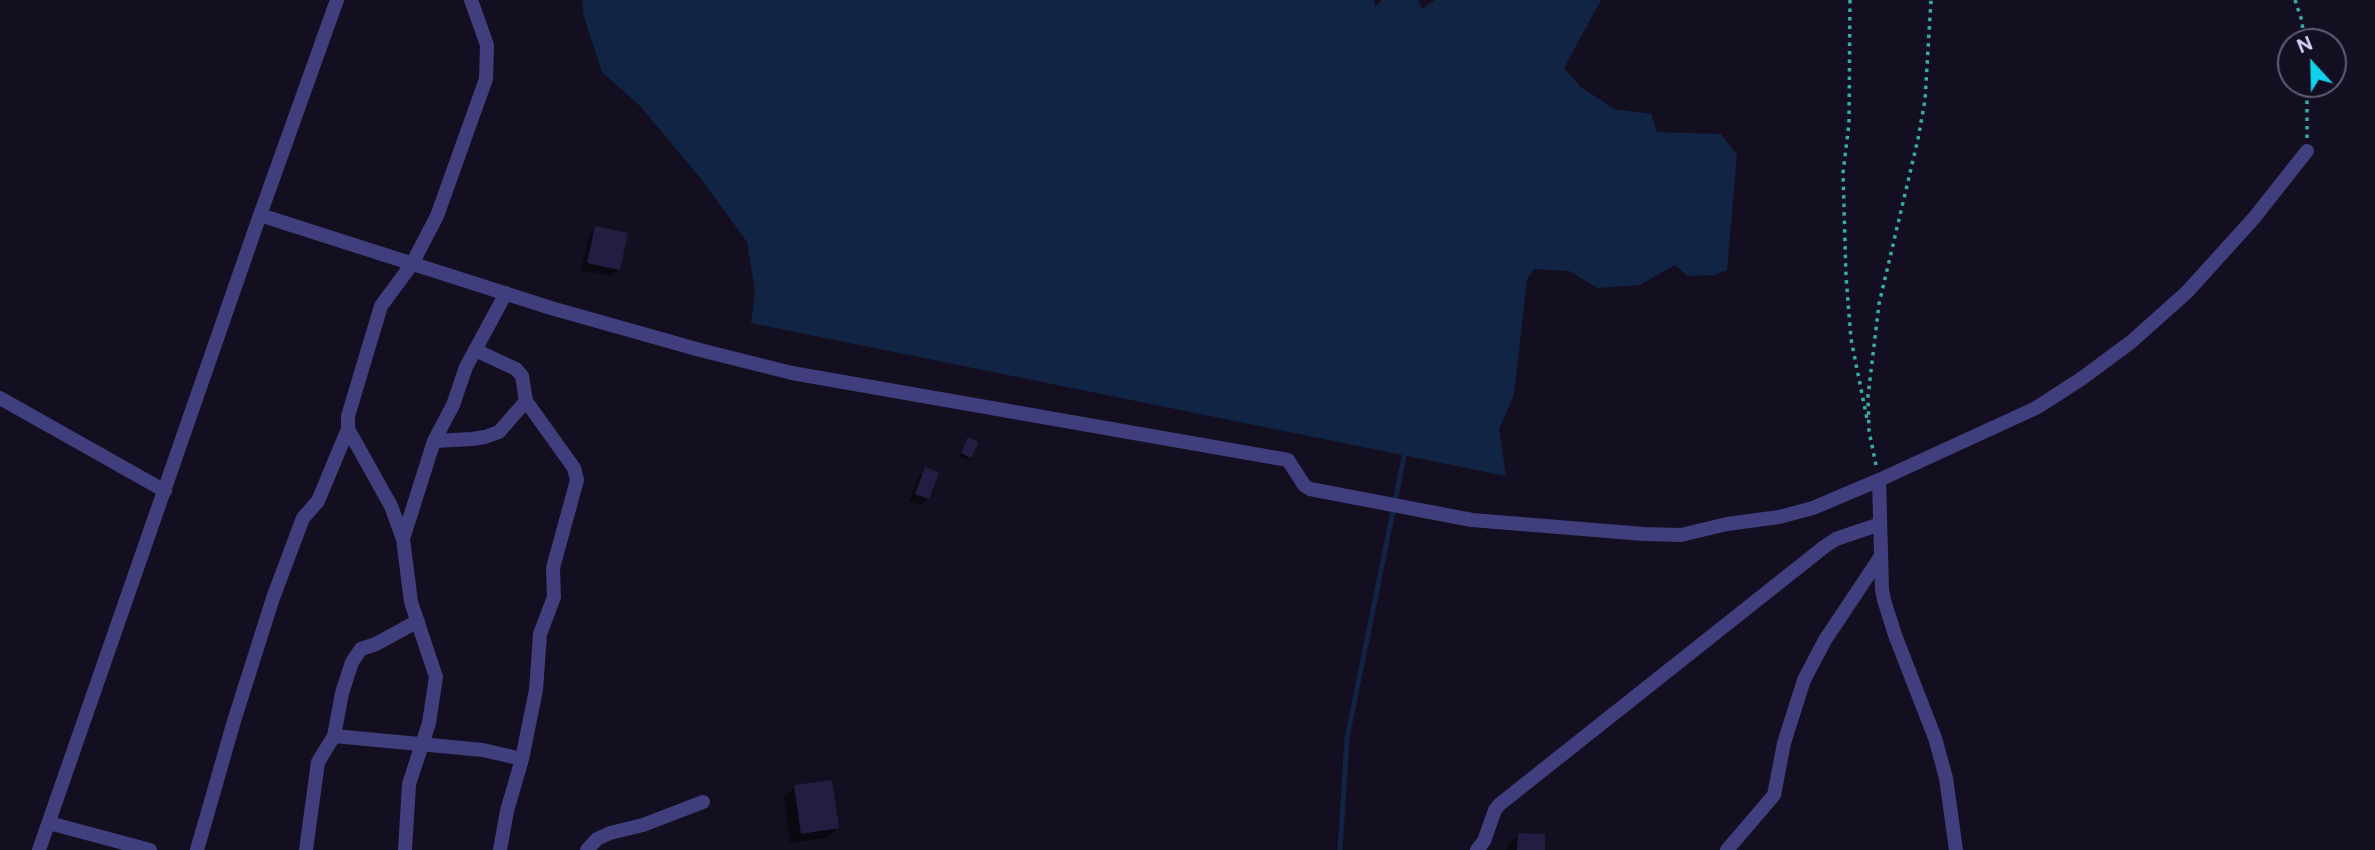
<!DOCTYPE html>
<html>
<head>
<meta charset="utf-8">
<style>
  body { margin:0 }
  #map { position:relative; width:2375px; height:850px; overflow:hidden; background:#130f21; font-family:Figtree,sans-serif }
  canvas { display:block }
  .north { position:absolute; left:2277px; top:28px; width:70px; height:70px; box-sizing:border-box; background:#130f21; border:2px solid #625d79; border-radius:50%; rotate:338deg; font-size:19px; font-weight:700; line-height:28px; text-align:center; color:#d8d3fc }
  .north::after { content:''; display:block; margin:auto; width:24px; height:32px; background:#12d0e9; clip-path:polygon(50% 0,100% 100%,50% 72%,0 100%) }
</style>
</head>
<body>
<div id="map">
<canvas width="2375" height="850"></canvas>
<div class="north">N</div>
</div>
<script>
const ctx = document.querySelector('canvas').getContext('2d');
ctx.lineJoin = 'round';
function paint(path, color) { ctx.fillStyle = color; ctx.fill(path, 'evenodd'); }
const shape = rows => new Path2D(rows.map(r => 'M' + r).join(''));
function stroke(path, color, width, dash) { ctx.strokeStyle = color; ctx.lineWidth = width; ctx.lineCap = dash ? 'butt' : 'round'; ctx.setLineDash(dash || []); ctx.stroke(path); }
paint(shape([
  [582,0,1374,0,1375,7,1382,0,1418,0,1422,9,1435,0,1601,0,1564,68,1581,87,1614,109,1651,114,1657,132,1721,134,1737,155,1727,270,1714,275,1687,276,1675,265,1640,285,1598,288,1569,271,1534,269,1527,280,1514,395,1499,429,1506,476,751,323,755,291,747,242,702,180,640,106,602,72,584,17]
]), '#112443');
paint(shape([
  [596,228,618,269,611,276,581,270,589,235],
  [969,439,970,457,967,460,959,456],
  [926,470,928,498,921,505,909,501,919,476],
  [794,787,837,828,826,838,790,843,784,798],
  [1518,835,1543,850,1507,850,1508,845]
]), '#0007');
stroke(shape([
  [1340,850,1347,738,1404,457]
]), '#112443', 5);
paint(shape([
  [595,226,628,233,620,270,587,263],
  [968,437,979,442,971,458,961,453],
  [925,467,939,473,929,499,915,494],
  [832,780,839,828,801,834,794,785],
  [1518,833,1545,834,1545,850,1517,850]
]), '#251d41');
stroke(shape([
  [1850,0,1849,123,1843,173,1846,276,1851,339,1867,419],
  [2295,0,2302,21,2304,42],
  [2307,138,2307,84],
  [1876,465,1869,431,1868,396,1879,304,1918,139,1925,100,1931,0]
]), '#38aba6', 3.5, [3.5, 5]);
stroke(shape([
  [260,215,551,308,700,350,792,373,1288,460,1304,485,1310,489,1472,520,1644,534,1681,535,1727,524,1779,517,1813,508,1879,480,2036,408,2081,379,2131,342,2187,292,2254,218,2307,151],
  [475,350,516,369,522,376,526,401,574,468,577,480,553,568,554,597,540,634,536,690,522,759],
  [0,398,165,491],
  [434,441,472,439,485,437,499,432,526,401],
  [1879,480,1882,589,1884,600,1895,635,1935,738,1946,778,1956,850],
  [403,539,434,441,453,405,466,367,506,293],
  [334,736,342,693,352,662,361,649,376,644,418,621],
  [49,823,150,850],
  [39,850,260,215,337,0],
  [197,850,234,721,273,598,303,518,318,501,348,429],
  [306,850,318,762,334,736,483,750,522,759,507,811,500,850],
  [405,850,409,784,429,723,436,677,411,602,403,539,391,506,348,429,348,416,381,306,412,264,437,216,486,79,487,45,471,0],
  [587,850,597,839,610,833,643,825,703,802],
  [1477,850,1484,841,1495,810,1500,804,1824,547,1836,539,1880,524],
  [1727,850,1774,795,1784,743,1804,680,1825,640,1881,556]
]), '#413e7d', 14);
</script>
</body>
</html>
